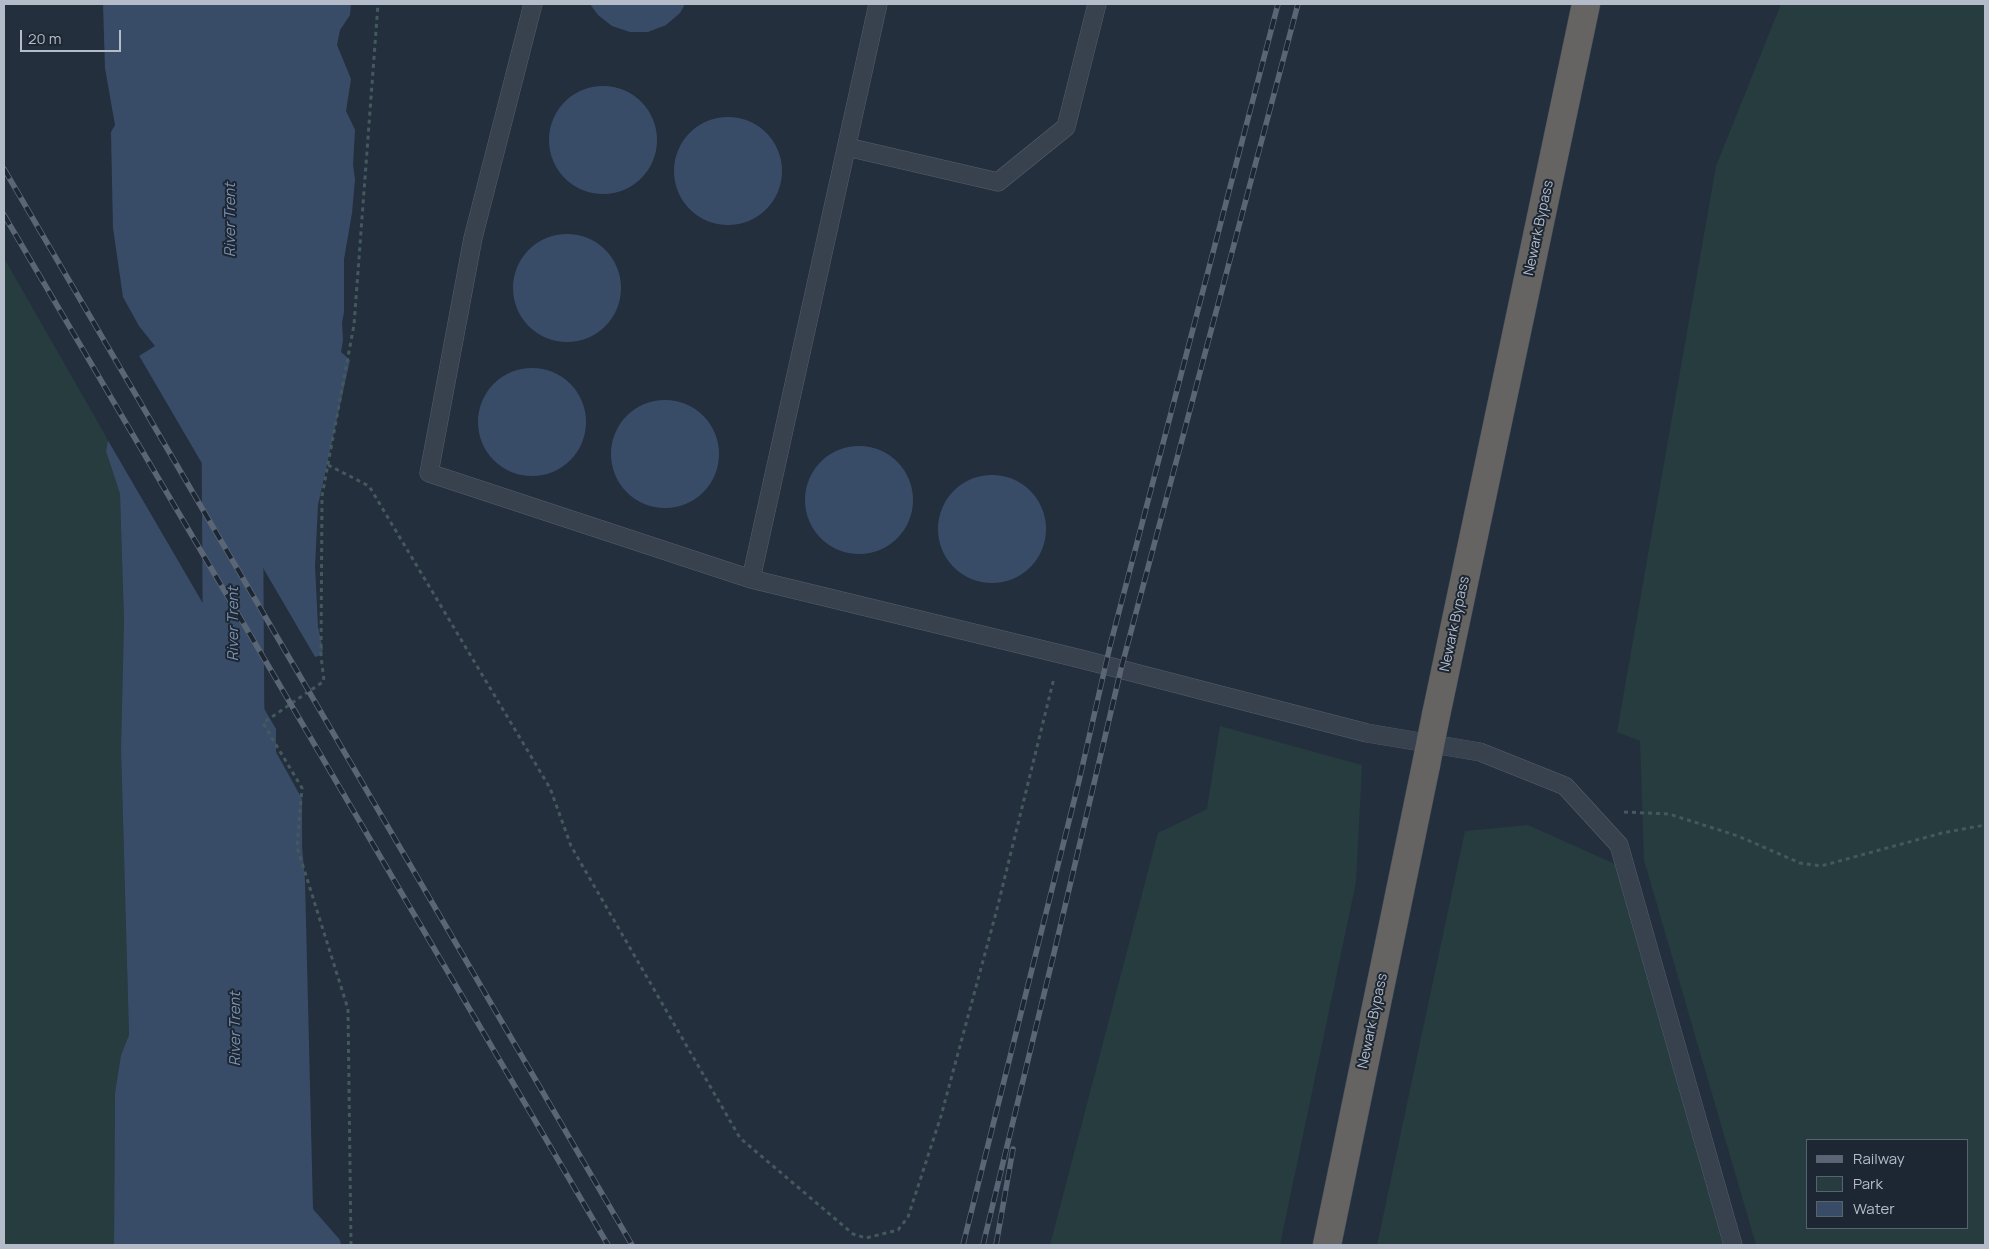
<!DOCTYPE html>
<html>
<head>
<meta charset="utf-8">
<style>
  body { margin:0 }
  #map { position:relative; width:1989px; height:1249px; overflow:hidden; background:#242f3e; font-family:Manrope,sans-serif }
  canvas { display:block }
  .frame { position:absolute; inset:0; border:5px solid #b4bcc9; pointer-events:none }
  .legend { position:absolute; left:1806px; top:1139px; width:162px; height:90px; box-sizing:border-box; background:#1d2633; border:1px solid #59626f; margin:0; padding:6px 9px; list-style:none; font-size:15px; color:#b4bcc9 }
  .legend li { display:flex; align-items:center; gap:10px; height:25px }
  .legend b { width:25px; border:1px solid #59626f }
  .scale { position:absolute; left:20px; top:30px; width:101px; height:22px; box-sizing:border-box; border:2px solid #b4bcc9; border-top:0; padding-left:6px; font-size:15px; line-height:18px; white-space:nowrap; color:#b4bcc9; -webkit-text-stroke:4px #1d2633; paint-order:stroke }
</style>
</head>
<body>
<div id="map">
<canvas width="1989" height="1249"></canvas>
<div class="frame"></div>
<ul class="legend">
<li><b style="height:6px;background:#5a6575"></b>Railway</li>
<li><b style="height:14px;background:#263c3f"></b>Park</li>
<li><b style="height:14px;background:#394c67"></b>Water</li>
</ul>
<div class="scale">20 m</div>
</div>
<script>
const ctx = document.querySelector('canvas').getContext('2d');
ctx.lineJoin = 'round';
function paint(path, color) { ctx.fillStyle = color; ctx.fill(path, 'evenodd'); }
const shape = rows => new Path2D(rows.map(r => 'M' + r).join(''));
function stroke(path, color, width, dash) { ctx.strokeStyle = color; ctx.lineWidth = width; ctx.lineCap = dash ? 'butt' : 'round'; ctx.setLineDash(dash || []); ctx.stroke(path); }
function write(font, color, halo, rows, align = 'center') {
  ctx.font = font + ' Manrope,sans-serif'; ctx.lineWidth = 4; ctx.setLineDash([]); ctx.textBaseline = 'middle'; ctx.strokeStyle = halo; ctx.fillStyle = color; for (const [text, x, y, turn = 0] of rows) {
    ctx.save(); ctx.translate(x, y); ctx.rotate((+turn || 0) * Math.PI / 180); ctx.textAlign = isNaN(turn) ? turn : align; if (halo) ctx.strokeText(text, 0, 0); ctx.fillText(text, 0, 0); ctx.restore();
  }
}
paint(shape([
  [1781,4,1985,4,1985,1245,1756,1245,1644,860,1640,741,1617,732,1716,166],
  [1808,1140,1968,1140,1968,1228,1808,1228],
  [4,258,108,440,106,451,120,494,124,621,121,748,129,1035,121,1055,115,1093,114,1245,4,1245],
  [1220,726,1362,765,1356,882,1280,1245,1050,1245,1158,833,1207,809],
  [1528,825,1615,864,1723,1245,1377,1245,1465,831]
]), '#263c3f');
paint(shape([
  [103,4,351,4,350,15,340,30,337,45,351,79,346,111,355,130,353,165,355,179,352,213,344,259,344,312,342,323,343,340,341,352,350,360,318,505,315,566,318,627,323,649,321,655,315,657,139,356,155,346,139,326,123,297,113,228,111,132,115,125,105,68],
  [590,4,685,4,680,13,666,25,648,32,630,32,612,26,598,15],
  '549 140a54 54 0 1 1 108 0a54 54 0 1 1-108 0Z',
  '674 171a54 54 0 1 1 108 0a54 54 0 1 1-108 0Z',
  '513 288a54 54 0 1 1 108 0a54 54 0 1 1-108 0Z',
  '478 422a54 54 0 1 1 108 0a54 54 0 1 1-108 0Z',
  '611 454a54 54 0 1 1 108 0a54 54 0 1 1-108 0Z',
  [108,440,276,729,276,752,302,799,302,846,305,881,313,1209,340,1240,341,1245,114,1245,115,1093,121,1055,129,1035,121,748,124,621,120,494,106,451],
  '805 500a54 54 0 1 1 108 0a54 54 0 1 1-108 0Z',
  '938 529a54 54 0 1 1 108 0a54 54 0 1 1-108 0Z'
]), '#394c67');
paint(shape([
  [138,354,316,659,313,658,137,357],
  [106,437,110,438,278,727,279,733]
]), '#242f3e');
stroke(shape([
  [232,432,234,741]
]), '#394c67', 61);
const service = shape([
  [533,4,473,238,429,473,751,579,1081,659,1367,733,1480,752,1565,786,1619,845,1733,1245],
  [847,147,998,182,1066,127,1097,4],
  [751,579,878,4]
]);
const trunk = shape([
  [1436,715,1586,4],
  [1327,1245,1426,765]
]);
stroke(service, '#565f6c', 19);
stroke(trunk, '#434c59', 29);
stroke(shape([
  [328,465,369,486,550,788,571,846,740,1138,853,1234,866,1238,898,1230,908,1217,941,1116,996,913,1054,678],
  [1624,812,1669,814,1738,836,1800,863,1821,866,1942,833,1985,825],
  [351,1245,348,1009,297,847,302,788,263,723,324,681,321,656,322,496,354,325,378,4]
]), '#44595c', 3, [4, 4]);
stroke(service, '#38414e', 18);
stroke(trunk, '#656462', 28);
const rail = shape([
  [4,169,632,1245],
  [4,215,608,1245],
  [963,1245,1079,781,1110,646,1278,4],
  [983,1245,1054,953,1121,669,1298,4],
  [996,1245,1013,1149]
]);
stroke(rail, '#5a6575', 5.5);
stroke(rail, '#1d2633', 4, [11]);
const trunkBridge = shape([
  [1426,765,1436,715]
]);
stroke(trunkBridge, '#434c59', 29, []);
stroke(trunkBridge, '#656462', 28);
write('14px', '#b4bcc9', '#1d2633', [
  ["Newark Bypass",1539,228,-78],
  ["Newark Bypass",1455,624,-78],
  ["Newark Bypass",1373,1021,-78]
]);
write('italic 15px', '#7c92b1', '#1d2633', [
  ["River Trent",231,220,-90],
  ["River Trent",234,624,-90],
  ["River Trent",236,1029,-90]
]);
</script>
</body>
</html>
